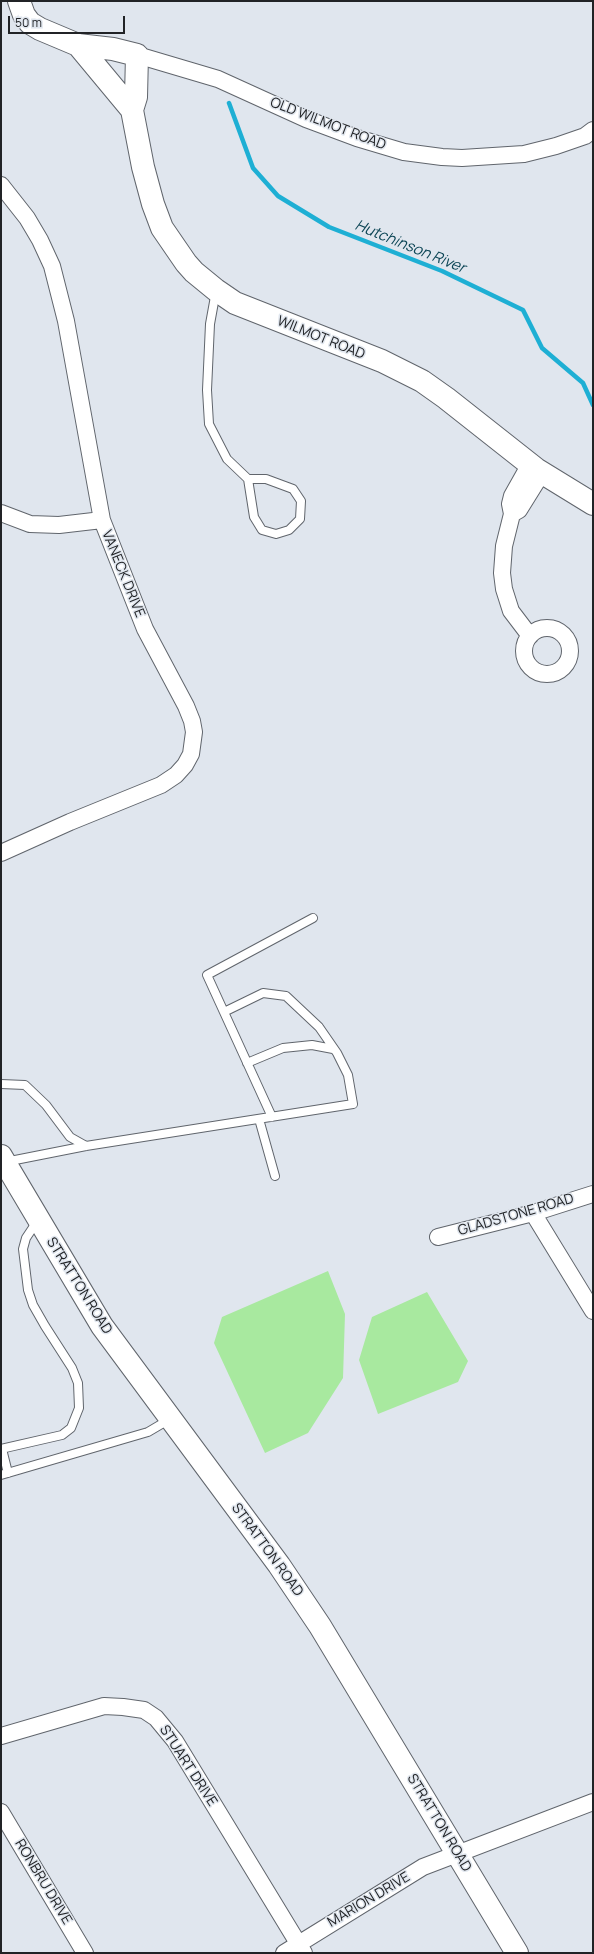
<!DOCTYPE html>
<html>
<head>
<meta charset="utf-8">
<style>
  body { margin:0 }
  #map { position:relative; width:594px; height:1954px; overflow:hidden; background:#e0e6ee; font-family:Manrope,sans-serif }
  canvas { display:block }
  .frame { position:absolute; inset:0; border:2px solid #212326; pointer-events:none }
  .scale { position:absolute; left:8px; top:16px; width:117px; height:18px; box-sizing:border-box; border:2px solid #212326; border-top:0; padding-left:5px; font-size:12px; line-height:14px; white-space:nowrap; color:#212326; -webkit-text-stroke:3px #e0e6ee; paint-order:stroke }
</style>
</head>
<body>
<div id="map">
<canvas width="594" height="1954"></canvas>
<div class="frame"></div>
<div class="scale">50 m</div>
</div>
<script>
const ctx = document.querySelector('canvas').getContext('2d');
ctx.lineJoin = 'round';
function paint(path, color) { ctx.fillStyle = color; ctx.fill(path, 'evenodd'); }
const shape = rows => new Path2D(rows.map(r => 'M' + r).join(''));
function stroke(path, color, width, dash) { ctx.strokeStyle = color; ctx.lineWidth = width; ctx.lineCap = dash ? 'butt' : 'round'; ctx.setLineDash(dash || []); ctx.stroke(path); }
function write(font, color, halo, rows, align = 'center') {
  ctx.font = font + ' Manrope,sans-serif'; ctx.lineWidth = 3; ctx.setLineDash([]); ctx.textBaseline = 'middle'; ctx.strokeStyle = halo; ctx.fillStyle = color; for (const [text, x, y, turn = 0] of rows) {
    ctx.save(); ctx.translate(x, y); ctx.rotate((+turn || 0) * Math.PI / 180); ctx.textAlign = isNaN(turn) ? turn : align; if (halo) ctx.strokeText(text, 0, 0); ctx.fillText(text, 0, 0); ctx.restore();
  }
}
paint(shape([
  [328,1271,345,1314,343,1378,308,1433,265,1453,214,1343,222,1317],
  [427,1292,468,1361,458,1382,378,1414,359,1360,372,1317]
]), '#a8e99f');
stroke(shape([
  [229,103,253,168,278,196,329,227,442,271,523,310,542,348,583,383,593,405]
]), '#1eafd4', 4.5);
const lane = shape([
  [216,291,210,324,207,390,209,424,227,459,248,479,254,517,262,530,276,534,289,530,300,519,301,501,293,489,266,479,248,479],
  [247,1063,283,1048,312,1045,333,1049],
  [1,1084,25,1085,46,1105,70,1137,86,1146],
  [272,1117,207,975,313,918],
  [259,1119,275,1176],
  [5,1162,86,1146,353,1104,348,1075,337,1053,319,1027,286,996,263,993,224,1012],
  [1,1449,62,1435,71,1428,79,1408,78,1383,72,1368,45,1326,33,1305,28,1290,23,1249,26,1238,38,1220],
  [2,1449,8,1473],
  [1,1475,148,1432,170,1419]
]);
const street = shape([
  [137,55,218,79,306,119,357,138,404,152,442,157,462,158,524,154,556,146,585,136,593,130],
  [1,185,27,218,40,240,52,266,66,321,102,520,145,629,186,706,192,721,194,732,191,754,185,765,176,775,161,785,70,822,1,853],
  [1,513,30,524,59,525,102,520],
  [512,514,519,510,542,473],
  '524 651a23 23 0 1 1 46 0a23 23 0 1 1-46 0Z',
  [530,636,511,611,504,589,502,573,504,546,512,514,510,504,512,496,530,464],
  [533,1213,593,1311],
  [438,1237,533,1213,593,1194],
  [1,1736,104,1706,123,1707,144,1710,156,1718,175,1741,304,1953],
  [1,1812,85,1953],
  [284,1953,423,1867,593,1802]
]);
const secondary = shape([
  [19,1,24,15,30,23,40,29,78,45,113,49,137,55,136,97,132,110,143,167,153,204,162,228,186,263,194,272,216,290,235,303,382,361,422,381,446,398,536,469,593,504],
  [78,45,132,110],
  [1,1156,102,1326,279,1565,320,1626,517,1953]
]);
stroke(lane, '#60656c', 10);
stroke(street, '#60656c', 18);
stroke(secondary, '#60656c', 24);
stroke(lane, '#fff', 8);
stroke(street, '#fff', 16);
stroke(secondary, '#fff', 22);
write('14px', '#212326', '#e0e6ee', [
  ["OLD WILMOT ROAD",328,124,21],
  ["WILMOT ROAD",321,338,22],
  ["VANECK DRIVE",123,574,68],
  ["GLADSTONE ROAD",516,1215,-16],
  ["STRATTON ROAD",79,1286,58],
  ["STRATTON ROAD",267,1550,54],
  ["STUART DRIVE",188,1766,57],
  ["STRATTON ROAD",439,1823,59],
  ["RONBRU DRIVE",43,1882,59],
  ["MARION DRIVE",369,1900,-31]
]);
write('italic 15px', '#0c4555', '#e0e6ee', [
  ["Hutchinson River",410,247,22]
]);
</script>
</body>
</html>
